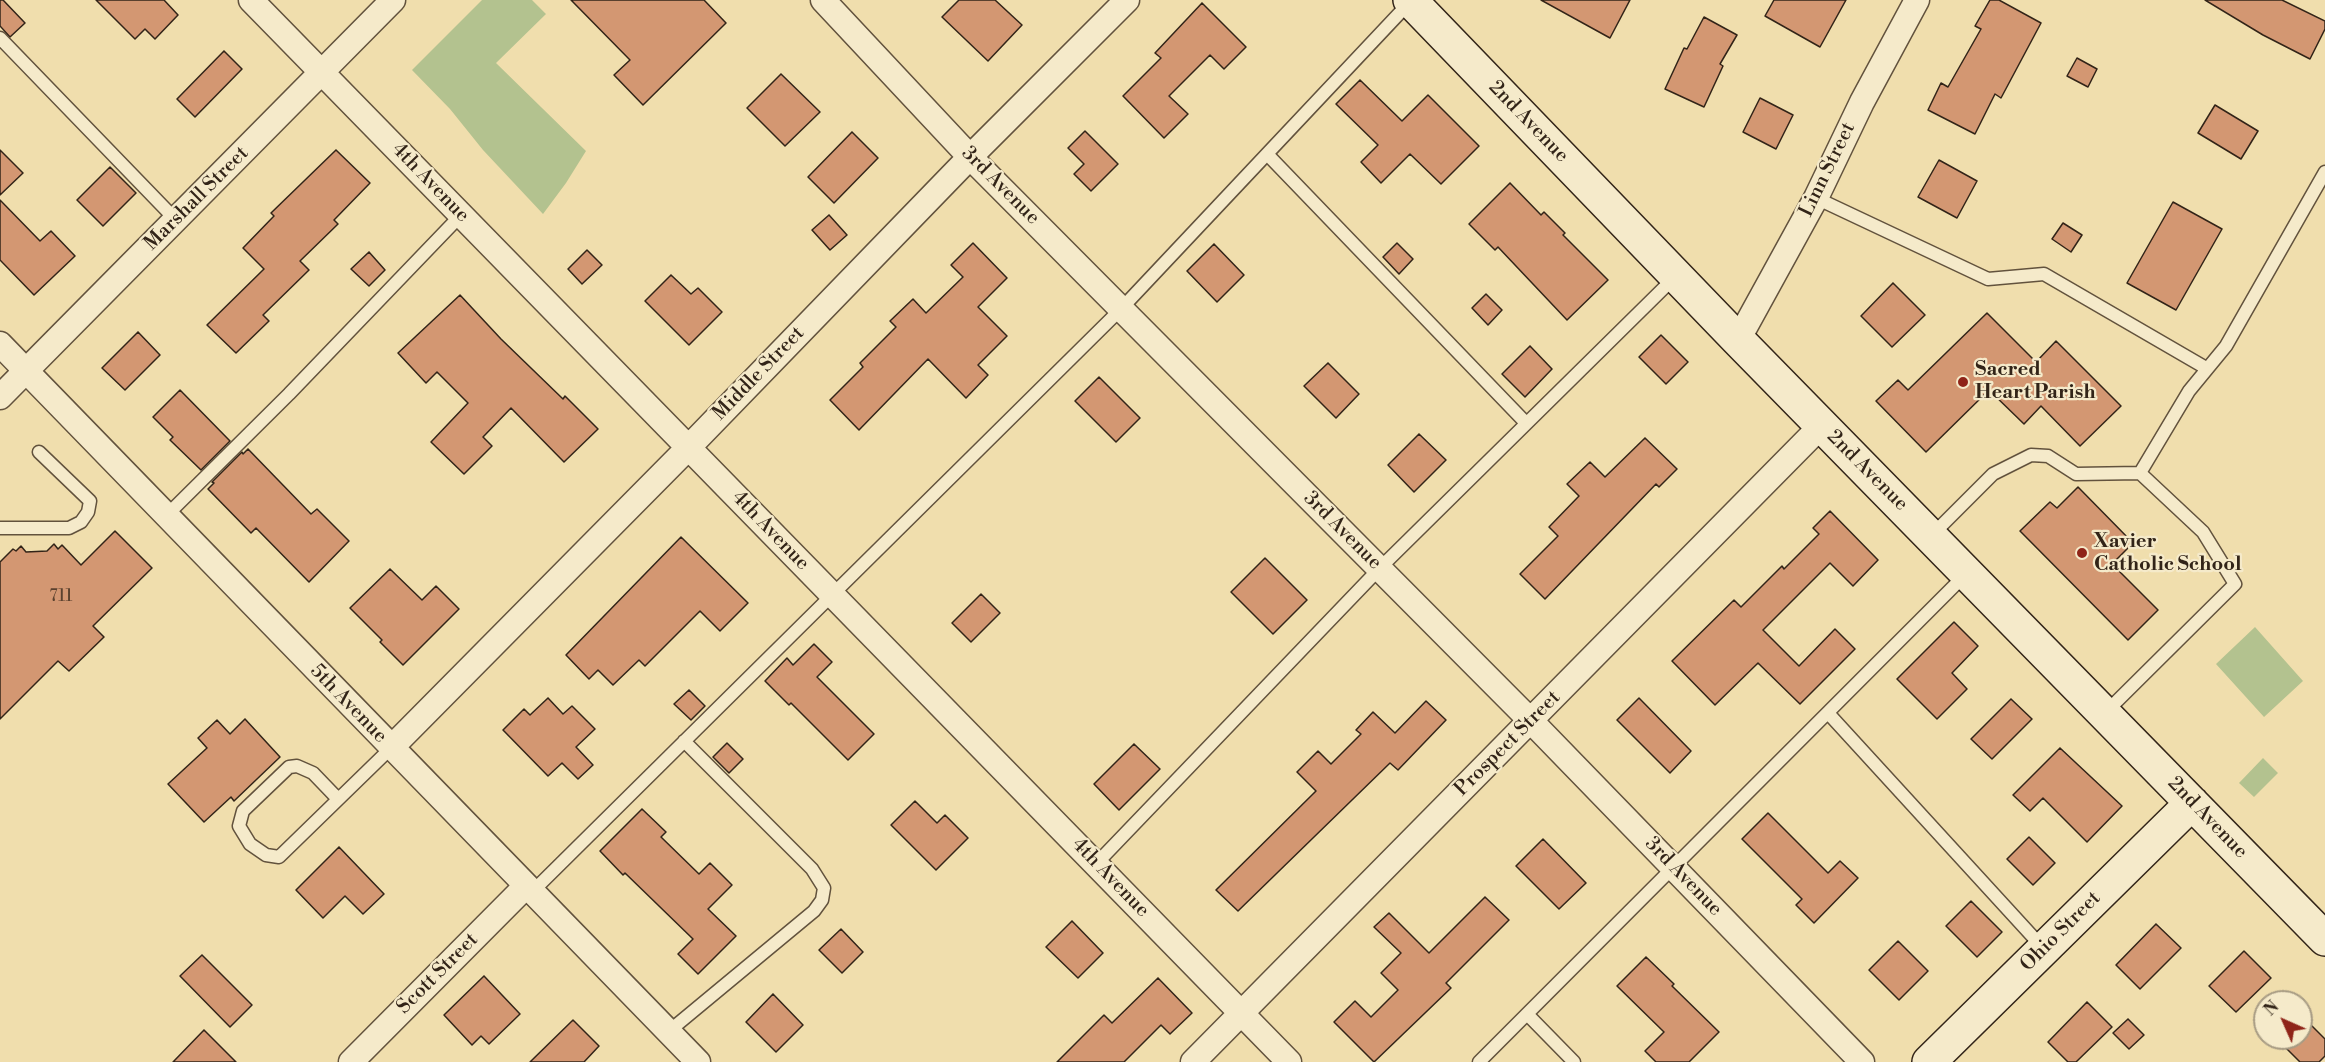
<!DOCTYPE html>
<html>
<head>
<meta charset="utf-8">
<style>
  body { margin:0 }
  #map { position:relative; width:2325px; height:1062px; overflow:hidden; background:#f0dead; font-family:"Libre Bodoni",serif }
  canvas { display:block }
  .north { position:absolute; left:2253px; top:990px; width:60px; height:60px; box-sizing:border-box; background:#f5eaca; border:2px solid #a79b83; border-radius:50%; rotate:315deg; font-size:16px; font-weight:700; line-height:24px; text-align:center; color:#322418 }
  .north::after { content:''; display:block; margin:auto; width:21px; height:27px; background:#8f2418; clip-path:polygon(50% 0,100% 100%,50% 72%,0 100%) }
</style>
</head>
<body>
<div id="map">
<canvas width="2325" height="1062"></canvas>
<div class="north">N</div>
</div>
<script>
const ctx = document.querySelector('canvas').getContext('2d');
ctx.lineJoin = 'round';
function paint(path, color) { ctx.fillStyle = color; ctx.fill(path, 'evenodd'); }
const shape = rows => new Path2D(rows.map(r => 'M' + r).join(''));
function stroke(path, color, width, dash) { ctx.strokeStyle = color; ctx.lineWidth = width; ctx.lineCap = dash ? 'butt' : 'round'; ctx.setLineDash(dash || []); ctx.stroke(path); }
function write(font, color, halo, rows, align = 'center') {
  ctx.font = font + ' "Libre Bodoni",serif'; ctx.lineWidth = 4.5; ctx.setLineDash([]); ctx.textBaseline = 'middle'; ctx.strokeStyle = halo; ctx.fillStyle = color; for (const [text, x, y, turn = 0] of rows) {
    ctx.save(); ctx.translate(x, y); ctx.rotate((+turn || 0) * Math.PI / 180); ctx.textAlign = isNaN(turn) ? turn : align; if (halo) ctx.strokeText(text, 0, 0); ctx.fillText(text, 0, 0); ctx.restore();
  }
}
paint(shape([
  [482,0,532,0,546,14,496,63,586,151,566,183,543,214,483,150,450,109,412,70],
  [2255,627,2303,681,2264,717,2216,664],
  [2263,758,2278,773,2254,797,2239,783]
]), '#b3c28f');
const building = shape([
  [0,0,3,0,25,23,10,37,0,26,0,0],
  [96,0,164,0,178,15,155,39,145,29,135,39,96,0],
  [571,0,704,0,726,23,643,105,614,75,630,60,571,0],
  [959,0,995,0,1022,25,988,61,942,17,959,0],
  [1541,0,1630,0,1610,38,1541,0],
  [1774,0,1846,0,1820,47,1765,16,1774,0],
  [1990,0,1999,0,2041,23,2001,98,1995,94,1975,134,1928,110,1941,83,1948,87,1981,29,1975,26,1990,0],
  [2205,0,2282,0,2325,21,2325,29,2310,59,2263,35,2205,0],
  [1202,3,1246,47,1224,69,1210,55,1169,96,1188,114,1164,138,1123,96,1161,58,1155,53,1202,3],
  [1704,17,1737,35,1720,64,1723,66,1704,107,1665,89,1684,48,1687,49,1704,17],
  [224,51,242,69,195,117,177,99,224,51],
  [2077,58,2097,69,2088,87,2067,76,2077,58],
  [781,74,820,112,785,146,747,108,781,74],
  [1360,80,1402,121,1428,95,1479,146,1441,184,1410,154,1381,183,1361,162,1378,145,1336,104,1360,80],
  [1760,98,1793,115,1776,149,1743,132,1760,98],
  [2215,105,2258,131,2241,159,2198,133,2215,105],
  [1085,131,1118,164,1091,191,1074,174,1084,164,1068,148,1085,131],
  [852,132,878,158,834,203,808,177,852,132],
  [0,150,23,173,0,195,0,150],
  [336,150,370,183,334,220,338,224,300,261,309,270,263,315,269,321,236,353,207,325,264,269,243,248,274,216,271,213,336,150],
  [1939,160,1977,181,1957,218,1918,197,1939,160],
  [110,167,136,193,103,226,77,200,110,167],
  [1510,183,1541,215,1544,212,1565,233,1563,235,1608,280,1567,320,1498,247,1495,250,1469,224,1510,183],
  [0,200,40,241,51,231,75,256,34,295,0,260,0,200],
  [2173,202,2222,229,2176,310,2127,283,2173,202],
  [829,215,847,235,830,250,812,230,829,215],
  [2063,223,2082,235,2071,252,2052,239,2063,223],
  [973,243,1007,278,978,307,1007,336,978,365,988,375,966,398,928,359,859,430,830,400,863,367,860,363,896,327,890,321,913,299,926,313,963,277,951,265,973,243],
  [1397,243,1413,259,1399,274,1383,257,1397,243],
  [1214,244,1244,275,1217,302,1187,271,1214,244],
  [587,250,602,265,582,284,568,269,587,250],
  [369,252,385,270,369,286,351,269,369,252],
  [671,275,691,294,698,288,722,312,689,345,645,301,671,275],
  [1893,283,1925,315,1892,347,1861,316,1893,283],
  [1486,294,1502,310,1488,325,1472,308,1486,294],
  [460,295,501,339,563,399,565,396,598,429,564,462,511,408,483,437,492,446,464,474,431,442,468,403,437,372,426,383,398,353,460,295],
  [1987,313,2036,362,2056,341,2121,406,2080,446,2041,406,2024,424,1989,390,1926,452,1876,401,1898,380,1908,390,1987,313],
  [138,332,160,355,125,390,102,368,138,332],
  [1661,335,1688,362,1666,384,1639,357,1661,335],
  [1530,346,1552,369,1525,397,1502,374,1530,346],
  [1328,363,1359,394,1336,418,1304,386,1328,363],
  [1099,377,1140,418,1116,442,1075,401,1099,377],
  [180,390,230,441,201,470,170,440,173,437,153,417,180,390],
  [1419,434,1446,460,1414,492,1388,465,1419,434],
  [1645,438,1677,469,1659,487,1656,484,1545,599,1520,574,1558,536,1549,527,1579,496,1567,484,1590,462,1605,477,1645,438],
  [248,449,311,514,317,509,349,541,309,582,256,528,251,533,208,489,214,483,212,482,242,452,243,454,248,449],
  [2078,487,2133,543,2112,564,2158,610,2128,640,2020,531,2050,502,2057,508,2078,487],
  [1830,511,1878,560,1853,586,1830,563,1763,630,1799,666,1835,629,1855,649,1800,704,1758,663,1715,705,1672,661,1734,600,1741,607,1782,566,1784,569,1819,534,1813,528,1830,511],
  [115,531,152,568,93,626,104,637,69,671,58,661,0,719,0,562,13,549,16,551,21,546,26,552,47,551,54,544,58,549,62,545,81,565,115,531],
  [681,537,748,603,720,631,700,611,645,666,639,660,613,685,598,670,589,679,566,655,681,537],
  [1265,558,1307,600,1273,634,1231,592,1265,558],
  [390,569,422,600,436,586,459,609,403,665,380,642,382,640,350,608,390,569],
  [981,594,1000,613,971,642,952,623,981,594],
  [1954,622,1978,646,1952,673,1967,689,1937,719,1897,679,1954,622],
  [814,644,832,662,817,677,874,734,848,760,791,703,789,705,765,681,787,658,793,665,814,644],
  [689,690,705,706,691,720,674,704,689,690],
  [548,698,563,714,572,706,595,729,576,747,593,765,578,779,562,763,548,776,503,730,524,709,530,715,548,698],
  [1639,698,1691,751,1670,773,1617,720,1639,698],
  [2011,699,2032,719,1992,759,1971,739,2011,699],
  [1426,701,1446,720,1398,770,1390,763,1238,911,1216,890,1316,791,1297,772,1318,751,1331,764,1361,734,1356,730,1373,712,1395,733,1426,701],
  [245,719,280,757,234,801,231,797,204,822,168,784,207,748,198,738,217,720,230,734,245,719],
  [727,743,743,759,729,773,713,757,727,743],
  [1134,744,1160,769,1119,810,1094,784,1134,744],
  [2060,748,2122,806,2087,842,2043,798,2030,811,2013,795,2060,748],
  [915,801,937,823,945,815,968,838,936,870,891,825,915,801],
  [642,809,666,832,661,837,699,874,710,863,732,885,708,909,736,936,698,974,678,954,693,939,625,873,623,875,600,851,642,809],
  [1768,813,1828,873,1840,861,1858,878,1814,923,1796,905,1802,899,1742,839,1768,813],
  [2029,837,2055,863,2033,885,2007,859,2029,837],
  [1543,839,1586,883,1559,909,1516,866,1543,839],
  [339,847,384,894,363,914,345,896,323,918,296,890,339,847],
  [1485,897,1509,920,1446,983,1451,988,1374,1062,1334,1022,1355,1001,1371,1017,1398,990,1381,973,1401,953,1374,927,1389,913,1429,953,1485,897],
  [1971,901,2002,932,1977,957,1946,926,1971,901],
  [1072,921,1103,953,1078,978,1046,947,1072,921],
  [2156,924,2181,948,2140,989,2116,965,2156,924],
  [841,929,863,952,842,973,819,950,841,929],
  [1898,941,1928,971,1899,1000,1869,970,1898,941],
  [2244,951,2271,978,2236,1012,2209,986,2244,951],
  [202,955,252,1005,230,1027,180,976,202,955],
  [1646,957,1674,984,1672,986,1719,1032,1689,1062,1656,1062,1645,1051,1664,1032,1617,986,1646,957],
  [484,976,520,1014,489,1044,481,1036,472,1045,444,1015,484,976],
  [1158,978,1192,1013,1170,1034,1161,1025,1124,1062,1057,1062,1104,1015,1112,1023,1158,978],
  [773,994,803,1025,776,1052,746,1022,773,994],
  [2087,1002,2112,1027,2076,1062,2068,1062,2048,1042,2087,1002],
  [2301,1015,2325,1039,2325,1056,2319,1062,2300,1062,2276,1038,2301,1038,2301,1015],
  [2128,1019,2144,1035,2129,1049,2113,1033,2128,1019],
  [573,1020,599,1046,584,1062,530,1062,573,1020],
  [204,1030,236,1062,173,1062,204,1030]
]);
paint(building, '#d39772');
stroke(building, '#322418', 1.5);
const lane = shape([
  [0,38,176,220],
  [1267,154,1526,423],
  [1816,198,1988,279,2044,274,2206,368],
  [2140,473,2189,391,2226,346,2325,172],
  [166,516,289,394,461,215],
  [0,528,69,528,81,522,88,512,90,501,39,452],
  [1932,535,1993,474,2031,455,2048,456,2076,474,2140,473,2203,532,2235,584,2106,712],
  [1828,713,2044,949],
  [338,799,313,773,297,766,289,767,243,811,239,826,250,844,266,855,279,857,391,748],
  [1096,864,1380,568,1676,276],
  [532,892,1121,309,1410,2],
  [1527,1014,1574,1062],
  [668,1032,814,911,822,900,824,888,812,869,684,741],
  [1479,1062,1966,574]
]);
const street = shape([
  [251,0,1289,1062],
  [823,0,970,157,1531,721,1862,1062],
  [1738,340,1816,198,1862,102,1917,0],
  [0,344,698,1062],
  [0,397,393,0],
  [391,748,688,448,970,157,1127,0],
  [351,1062,526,886],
  [1193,1062,1822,425]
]);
const secondary = shape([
  [1410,0,1738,340,2325,939],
  [1929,1062,2192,803]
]);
stroke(lane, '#62523d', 15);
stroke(street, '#62523d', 27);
stroke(secondary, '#322418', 36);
stroke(lane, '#f5eaca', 12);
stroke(street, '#f5eaca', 24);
stroke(secondary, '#f5eaca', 33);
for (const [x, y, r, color] of [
  [1963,382,6,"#8f2418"],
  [2082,553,6,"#8f2418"]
]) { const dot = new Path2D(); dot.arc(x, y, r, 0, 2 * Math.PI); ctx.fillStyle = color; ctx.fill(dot); stroke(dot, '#f5eaca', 2); }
write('16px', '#5a412e', null, [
  ["711",61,597]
]);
write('20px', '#322418', '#f5eaca', [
  ["2nd Avenue",1528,122,46],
  ["Linn Street",1828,170,-64],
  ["4th Avenue",430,183,46],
  ["3rd Avenue",1000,186,45],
  ["Marshall Street",197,199,-45],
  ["Middle Street",759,374,-46],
  ["2nd Avenue",1867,471,45],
  ["4th Avenue",770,531,46],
  ["3rd Avenue",1342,531,45],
  ["5th Avenue",348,704,46],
  ["Prospect Street",1508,744,-45],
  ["2nd Avenue",2207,818,46],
  ["3rd Avenue",1683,877,46],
  ["4th Avenue",1110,878,46],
  ["Ohio Street",2061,932,-45],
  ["Scott Street",438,974,-45]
]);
write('bold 20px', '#322418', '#f5eaca', [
  ["Sacred",1975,370],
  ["Heart Parish",1975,393],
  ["Xavier",2094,542],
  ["Catholic School",2094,565]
], 'left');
</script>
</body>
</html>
